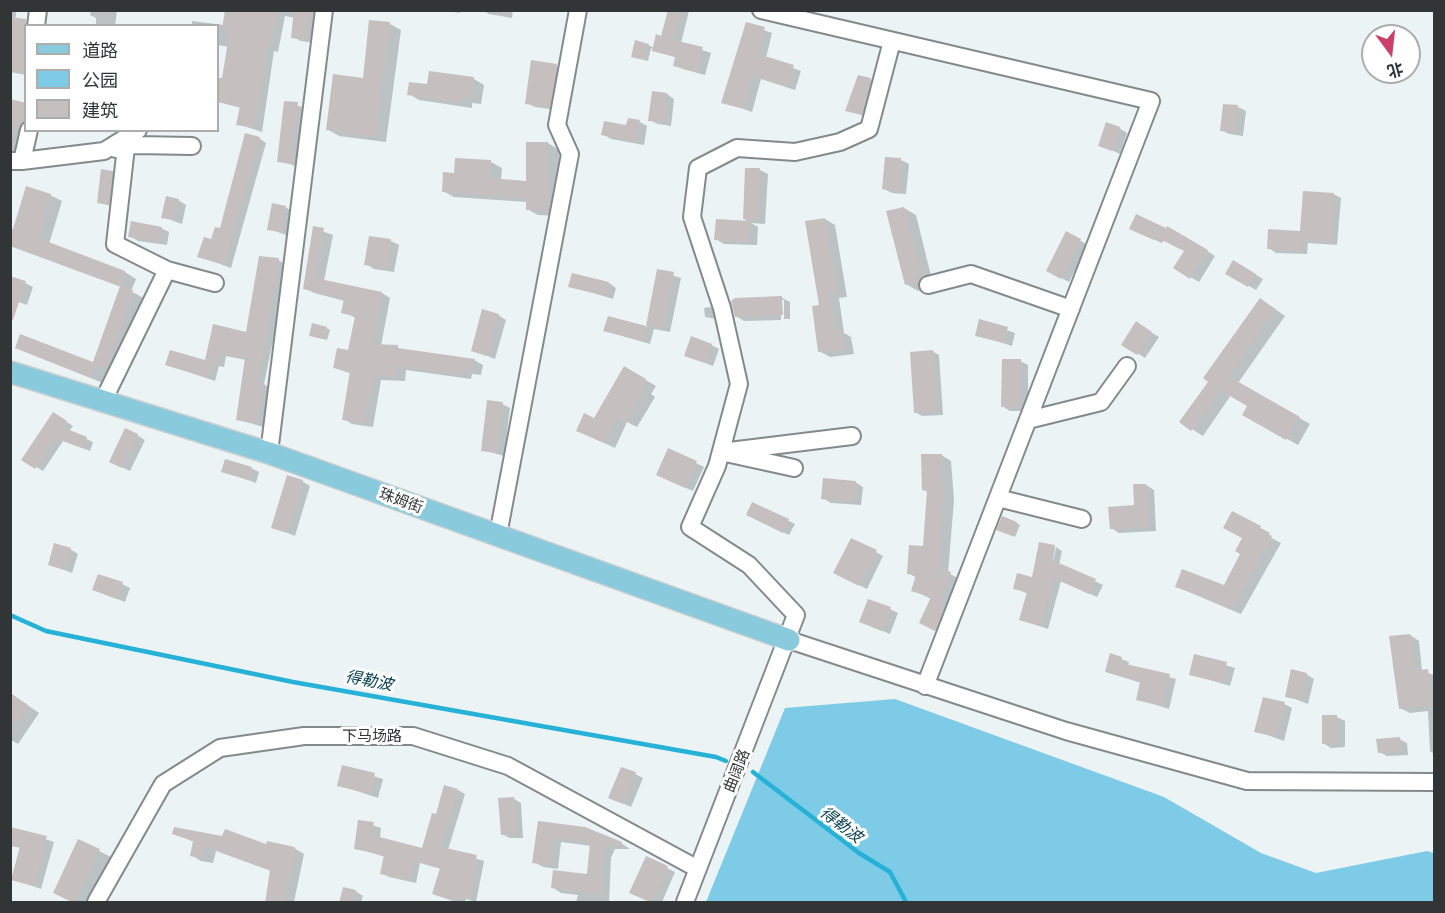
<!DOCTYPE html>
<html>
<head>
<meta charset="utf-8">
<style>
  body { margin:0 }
  #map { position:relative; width:1445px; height:913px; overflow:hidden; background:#ebf3f5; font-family:Raleway,"Noto Sans SC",sans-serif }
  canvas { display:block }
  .frame { position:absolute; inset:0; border:12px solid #323536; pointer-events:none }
  .legend { position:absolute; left:24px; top:24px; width:195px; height:108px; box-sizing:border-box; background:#fefefe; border:2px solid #acaeae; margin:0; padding:8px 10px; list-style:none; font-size:18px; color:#323536 }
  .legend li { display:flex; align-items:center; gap:12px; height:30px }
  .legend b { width:30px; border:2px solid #acaeae }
  .north { position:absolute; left:1361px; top:24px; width:60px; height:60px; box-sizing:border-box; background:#fefefe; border:2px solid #acaeae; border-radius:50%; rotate:165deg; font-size:16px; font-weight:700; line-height:24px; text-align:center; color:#323536 }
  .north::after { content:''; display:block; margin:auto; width:21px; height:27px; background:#cc3f6b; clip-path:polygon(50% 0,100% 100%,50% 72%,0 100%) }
</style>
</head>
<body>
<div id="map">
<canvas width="1445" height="913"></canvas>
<div class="frame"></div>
<ul class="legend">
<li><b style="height:8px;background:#89cadd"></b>道路</li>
<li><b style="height:16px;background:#7dcbe6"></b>公园</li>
<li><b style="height:16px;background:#c6bfc0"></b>建筑</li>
</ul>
<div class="north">北</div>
</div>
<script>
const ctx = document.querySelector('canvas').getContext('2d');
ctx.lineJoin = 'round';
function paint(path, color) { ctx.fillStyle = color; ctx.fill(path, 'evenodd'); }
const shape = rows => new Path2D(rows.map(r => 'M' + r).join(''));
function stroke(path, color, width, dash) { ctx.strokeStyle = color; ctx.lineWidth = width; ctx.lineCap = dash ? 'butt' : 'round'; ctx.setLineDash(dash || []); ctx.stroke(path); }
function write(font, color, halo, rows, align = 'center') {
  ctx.font = font + ' Raleway,"Noto Sans SC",sans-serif'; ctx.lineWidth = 6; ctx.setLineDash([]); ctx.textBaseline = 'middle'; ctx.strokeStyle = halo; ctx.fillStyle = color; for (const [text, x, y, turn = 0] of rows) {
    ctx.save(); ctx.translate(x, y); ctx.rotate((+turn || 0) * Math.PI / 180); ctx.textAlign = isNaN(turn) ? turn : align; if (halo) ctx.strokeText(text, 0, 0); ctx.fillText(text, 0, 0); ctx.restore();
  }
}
paint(shape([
  [895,699,1164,797,1261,853,1316,873,1427,851,1434,853,1434,902,706,902,785,708]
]), '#7dcbe6');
paint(shape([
  [10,10,17,10,15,19,34,25,26,26,26,75,10,72],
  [91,10,117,10,115,26,96,26,96,18,90,15],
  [226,10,319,10,315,43,301,41,293,37,295,18,285,16,278,52,274,51,262,132,238,124,241,108,218,102,220,79,223,80,229,47,218,45,218,26,192,26,192,21,224,25],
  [438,10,461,10,460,13],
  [482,10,513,10,512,18,489,14],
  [669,10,689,11,681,43,711,53,705,75,683,69,675,65,677,58,651,48,648,61,636,58,648,45,654,48,662,37],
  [371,22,390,24,401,30,386,142,339,136,327,129,364,80],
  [747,24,772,33,766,58,801,71,795,90,761,79,752,112,723,102],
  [556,65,564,70,557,110,535,107,527,103],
  [474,79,484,85,481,104,472,103,472,108,419,100,409,94],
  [870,80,876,83,867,117,847,110,851,95,854,95],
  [667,94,674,99,671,126,658,124,650,120],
  [10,101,26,105,26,130,19,154,10,152],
  [286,102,305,108,299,167,279,161],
  [1238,107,1246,111,1243,136,1229,134,1221,130],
  [640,122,647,126,644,145,611,139,603,134],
  [1119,128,1127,133,1120,154,1100,145],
  [259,138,266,143,231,268,199,256,221,230],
  [548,143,559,150,559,216,538,215,527,209,527,202,454,197,443,191,455,175,491,162,502,168,501,180,527,182],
  [901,160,909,164,906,194,892,193,884,189],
  [760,170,768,174,765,224,751,223,758,227,757,245,724,244,716,239,717,221,751,223,744,219],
  [112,172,120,177,117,208,98,202],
  [1333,194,1341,198,1337,245,1308,243,1307,254,1276,253,1269,248,1301,233],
  [50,195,62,201,49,244,125,272,136,279,131,291,145,299,119,374,108,370,103,383,16,348,94,364,121,287,10,246,10,230,14,231],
  [178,200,186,205,182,224,163,217],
  [285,207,293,212,289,236,269,229],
  [904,208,916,215,933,284,930,288,918,291,906,284],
  [1137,216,1185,237,1215,256,1199,282,1175,268,1186,251,1164,240,1162,243,1139,233],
  [825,219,835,225,847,297,839,298,844,333,851,337,854,354,830,357,819,351],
  [161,228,169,232,167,245,138,241,130,236],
  [314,228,333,235,324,281,382,293,390,298,381,346,474,360,483,365,481,375,472,374,471,379,406,370,405,381,381,380,373,427,352,424,344,419,352,374,335,368,349,351,356,318,343,312,345,301,314,293,305,288],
  [1067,233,1088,245,1069,282,1048,271],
  [391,241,399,245,394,272,374,269,366,264],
  [278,260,285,264,277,321,264,384,269,388,263,427,237,419,246,360,226,356,224,367,219,366,215,381,167,365,206,362,214,326,248,333],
  [1234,262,1263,279,1256,290,1227,273],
  [658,271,681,278,670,332,654,329,650,344,605,331,609,318,647,327],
  [25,283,33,287,27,305,10,299],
  [609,283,616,288,613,299,570,286],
  [782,298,790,302,790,319,784,319,784,300,781,300,781,320,744,321,736,316],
  [1271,306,1285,316,1238,383,1310,424,1298,445,1244,414,1249,405,1231,395,1203,436,1192,429],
  [710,307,713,309,716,319,705,317,704,308],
  [498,315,506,320,495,359,472,350],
  [980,321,1015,333,1012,346,977,335],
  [1136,323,1159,337,1145,358,1123,344],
  [326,328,330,330,327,340,314,337],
  [711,345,719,349,713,366,686,356],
  [932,351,939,355,943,415,922,416,915,412],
  [1020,361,1028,365,1028,411,1010,411,1002,406],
  [625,368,656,386,651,394,655,397,637,427,627,422,615,448,589,436,594,419],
  [502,404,510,408,504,456,483,450],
  [60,418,73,426,69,431,93,442,90,451,63,441,43,471,23,459],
  [137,435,145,440,130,471,119,466],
  [669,450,704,467,693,491,665,479],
  [941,455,951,461,954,500,948,573,960,579,945,635,930,628,931,599,913,590,917,578,908,573,924,548,929,492,923,490],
  [251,468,259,472,256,483,223,471],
  [302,481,310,486,295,536,273,527],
  [855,482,863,487,861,505,831,503,823,498],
  [1146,485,1154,490,1156,531,1119,533,1111,528,1135,507,1134,486],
  [753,504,795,524,789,535,754,518],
  [1233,513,1270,533,1268,536,1281,543,1241,614,1177,587,1225,587,1242,554,1244,538],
  [1017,523,1020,525,1015,537,1002,531],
  [1040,544,1055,547,1052,568,1056,547,1062,551,1059,565,1103,585,1097,597,1061,581,1048,629,1021,620,1028,594,1015,588,1033,579],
  [70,549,78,554,72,573,49,564],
  [876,552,883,556,867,589,843,577],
  [122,584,130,588,125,602,94,590],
  [890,609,898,613,890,634,861,622],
  [1410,635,1419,641,1422,671,1434,675,1434,754,1430,751,1428,711,1410,713,1400,708],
  [1111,655,1129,662,1128,666,1176,679,1169,709,1137,699,1141,683,1107,672],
  [1195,656,1235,668,1230,686,1190,674],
  [1306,674,1314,679,1308,704,1287,696],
  [10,693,39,713,18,744,10,739],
  [1284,704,1292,708,1284,741,1256,731],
  [1337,717,1345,721,1345,747,1331,748,1323,743],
  [1399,739,1407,743,1408,755,1387,756,1379,752],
  [343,767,383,779,378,798,339,785],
  [635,774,643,778,631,807,610,798],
  [458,790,465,794,448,850,484,861,476,902,466,899,465,902,456,902,434,893,441,869,420,863,416,883,389,877,382,873,385,857,356,848,360,821,381,828,380,838,423,850,437,816],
  [513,798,521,803,523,838,510,838,502,834],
  [539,823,621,843,630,849,615,849,611,858,609,902,576,902,578,895,561,893,552,887,588,876,592,846,561,842,558,869,543,867,534,862],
  [10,828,54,842,41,889,13,879,21,848,10,846],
  [174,833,294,848,304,854,294,902,267,902,271,871,216,851,213,863,201,861,191,855,194,842],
  [79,841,111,857,91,902,73,902,55,893],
  [646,858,675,872,662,902,653,902,639,896],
  [355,891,363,896,361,902,340,902]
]), '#0003');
stroke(shape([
  [10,615,46,631,293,682,716,757,726,761],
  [753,772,859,853,890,872,906,902]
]), '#26b1d7', 4.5);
paint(shape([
  [225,10,277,10,270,48,267,48,254,128,236,125,240,106,218,102,219,78,222,78,230,30,222,29],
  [294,10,311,10,307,40,291,38],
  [668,10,681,10,673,40,703,47,697,72,673,66,675,57,652,51,656,34,661,36],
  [10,17,26,19,23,72,10,70],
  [369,20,390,22,375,137,326,130,333,74,363,78],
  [746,22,765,27,758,54,794,65,787,87,753,75,744,109,721,103],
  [635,40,649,44,645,60,631,57],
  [531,60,557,64,550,107,525,104],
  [429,71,474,77,471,99,462,98,461,103,407,95,409,82,427,84],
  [858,75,871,78,862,115,845,111],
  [652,91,667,93,664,122,648,121],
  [10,99,26,103,24,121,19,128,10,126],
  [284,101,298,102,291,164,277,162],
  [1223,104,1238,105,1235,132,1220,131],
  [628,118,640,120,636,142,601,135,604,121,626,125],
  [1106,122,1120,127,1112,151,1098,146],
  [245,133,260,137,224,265,197,257,204,237,211,239,215,227,220,228],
  [526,142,548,142,548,210,526,210,526,198,442,192,443,172,454,173,455,158,491,160,490,178,526,181],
  [885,157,901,158,899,191,882,189],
  [745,168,760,168,758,220,743,219],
  [101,169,113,171,109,205,97,203],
  [26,186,51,194,38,238,125,271,120,286,10,245,10,228,13,229],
  [1303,191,1334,193,1330,242,1301,240,1300,251,1267,249,1268,229,1300,231],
  [166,196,179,199,174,220,161,218],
  [272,203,286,206,281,232,267,230],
  [904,207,922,277,918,282,905,285,886,211],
  [1136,214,1166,228,1167,226,1208,250,1190,279,1173,268,1184,251,1156,237,1154,240,1129,229],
  [825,218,837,291,830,293,835,331,841,330,844,349,818,352,812,306,819,305,805,221],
  [716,219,750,221,749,242,714,240],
  [131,221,162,227,159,242,128,237],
  [313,226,324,228,315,278,382,292,372,341,374,344,398,345,398,348,475,359,473,371,463,370,462,375,397,366,397,377,373,376,365,423,342,420,350,371,333,368,337,348,348,350,355,316,341,313,344,299,303,289],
  [1066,231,1081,239,1061,279,1046,271],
  [369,236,391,239,387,268,364,265],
  [259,256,279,258,270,317,257,381,263,382,256,424,236,420,245,358,219,353,217,364,212,363,208,378,165,365,170,350,205,360,213,324,246,332],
  [1233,260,1256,274,1248,287,1225,274],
  [657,269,674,272,663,329,646,326],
  [572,273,609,282,606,296,568,287],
  [10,276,26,281,13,320,10,320],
  [120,286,133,290,106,368,96,365,91,378,15,348,20,334,93,362],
  [782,296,783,315,735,317,731,301,735,298],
  [1260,298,1275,309,1228,376,1300,417,1286,440,1242,415,1247,406,1220,390,1191,431,1179,422,1208,382,1203,378],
  [482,309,499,314,487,356,471,351],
  [608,316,646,326,642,341,603,331],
  [979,319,1008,327,1004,343,975,336],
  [1136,321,1152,332,1137,355,1121,345],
  [312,323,327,327,324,339,309,336],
  [691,336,712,344,705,363,684,356],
  [933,350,937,412,914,413,910,352],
  [1002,359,1021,359,1020,407,1001,407],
  [624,366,646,379,641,387,645,389,625,423,616,417,604,443,576,431,584,413,594,418],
  [487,400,503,402,496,453,481,451],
  [53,412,67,421,62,427,87,437,82,448,56,438,35,469,21,460],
  [125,428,138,434,122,468,109,462],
  [668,448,697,461,685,488,656,475],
  [921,454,942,454,944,494,938,581,943,569,951,572,940,606,944,607,935,631,919,623,931,597,911,591,916,575,907,574,909,545,923,546,927,490,922,490],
  [225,459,252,467,248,480,221,472],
  [287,475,303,480,287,533,271,528],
  [823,478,856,481,853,502,821,499],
  [1133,484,1146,484,1149,527,1110,529,1108,507,1134,505],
  [752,502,789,519,783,533,746,515],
  [1232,511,1261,526,1260,529,1272,536,1231,610,1201,596,1175,587,1182,569,1224,585,1240,554,1235,551,1242,538,1223,528],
  [1002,516,1017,522,1012,536,996,530],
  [851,538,877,550,859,586,833,573],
  [1039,542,1055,545,1052,560,1096,579,1089,594,1053,578,1040,626,1019,620,1027,592,1013,589,1017,573,1032,577],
  [54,543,71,548,64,570,48,565],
  [98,574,123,582,117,599,92,590],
  [868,599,891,607,882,631,859,622],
  [1410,634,1414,671,1428,669,1432,705,1399,709,1389,636],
  [1110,653,1122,657,1121,663,1170,674,1162,706,1136,700,1140,682,1105,672],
  [1194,654,1227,662,1222,683,1189,675],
  [1291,669,1307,673,1300,700,1285,697],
  [10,693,28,705,10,731],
  [1263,697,1285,702,1276,737,1254,732],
  [1322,715,1337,715,1337,744,1322,744],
  [1400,737,1401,751,1378,753,1376,739],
  [342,765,375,773,370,794,337,786],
  [621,767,636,772,623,804,608,798],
  [444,785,458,789,441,847,477,855,471,881,474,882,469,899,458,896,456,902,432,894,440,868,413,860,409,880,380,874,384,855,354,849,358,820,374,822,372,835,422,848,432,813,436,814],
  [514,797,516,834,501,835,498,798],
  [538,821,585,827,622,842,621,846,606,844,603,852,601,894,551,888,553,870,587,874,590,843,552,838,549,865,532,863],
  [10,827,47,836,33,886,11,880,20,846,10,844],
  [174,827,222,836,225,829,266,844,267,841,295,847,284,903,265,903,270,870,206,846,204,859,190,856,193,841,172,834],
  [78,839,100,849,74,903,53,893],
  [646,856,668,866,652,903,629,893],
  [343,887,356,890,352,903,339,903]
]), '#c6bfc0');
const minor = shape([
  [761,10,1151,101,925,686],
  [36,26,38,10],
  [116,149,136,145,192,146],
  [11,161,22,161,29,130],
  [22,161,104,151,138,130],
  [167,270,215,283],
  [928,285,971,274,1071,309],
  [103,401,167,270,115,244,126,147],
  [1028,420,1101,402,1127,366],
  [269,453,324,10],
  [794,468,721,452,852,436],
  [998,498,1082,519],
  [498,535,570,154,557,125,578,10],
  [789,640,1066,731,1247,781,1434,782],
  [96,902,163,784,220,748,304,736,413,736,508,766,698,869],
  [685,902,796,615,749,565,690,527,717,466,739,384,722,308,692,217,698,168,737,148,795,152,840,142,869,129,892,41]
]);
const major = shape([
  [10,372,269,453,789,640]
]);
stroke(minor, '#848a8c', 20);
stroke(major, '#cecfcf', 24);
stroke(minor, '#fff', 16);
stroke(major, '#89cadd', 21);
write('15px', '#323536', '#fefefe', [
  ["珠姆街",401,501,20],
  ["下马场路",372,736],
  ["曲阔路",737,771,-68]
]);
write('italic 16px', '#074151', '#fefefe', [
  ["得勒波",369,681,11],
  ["得勒波",841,825,37]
]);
</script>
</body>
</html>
